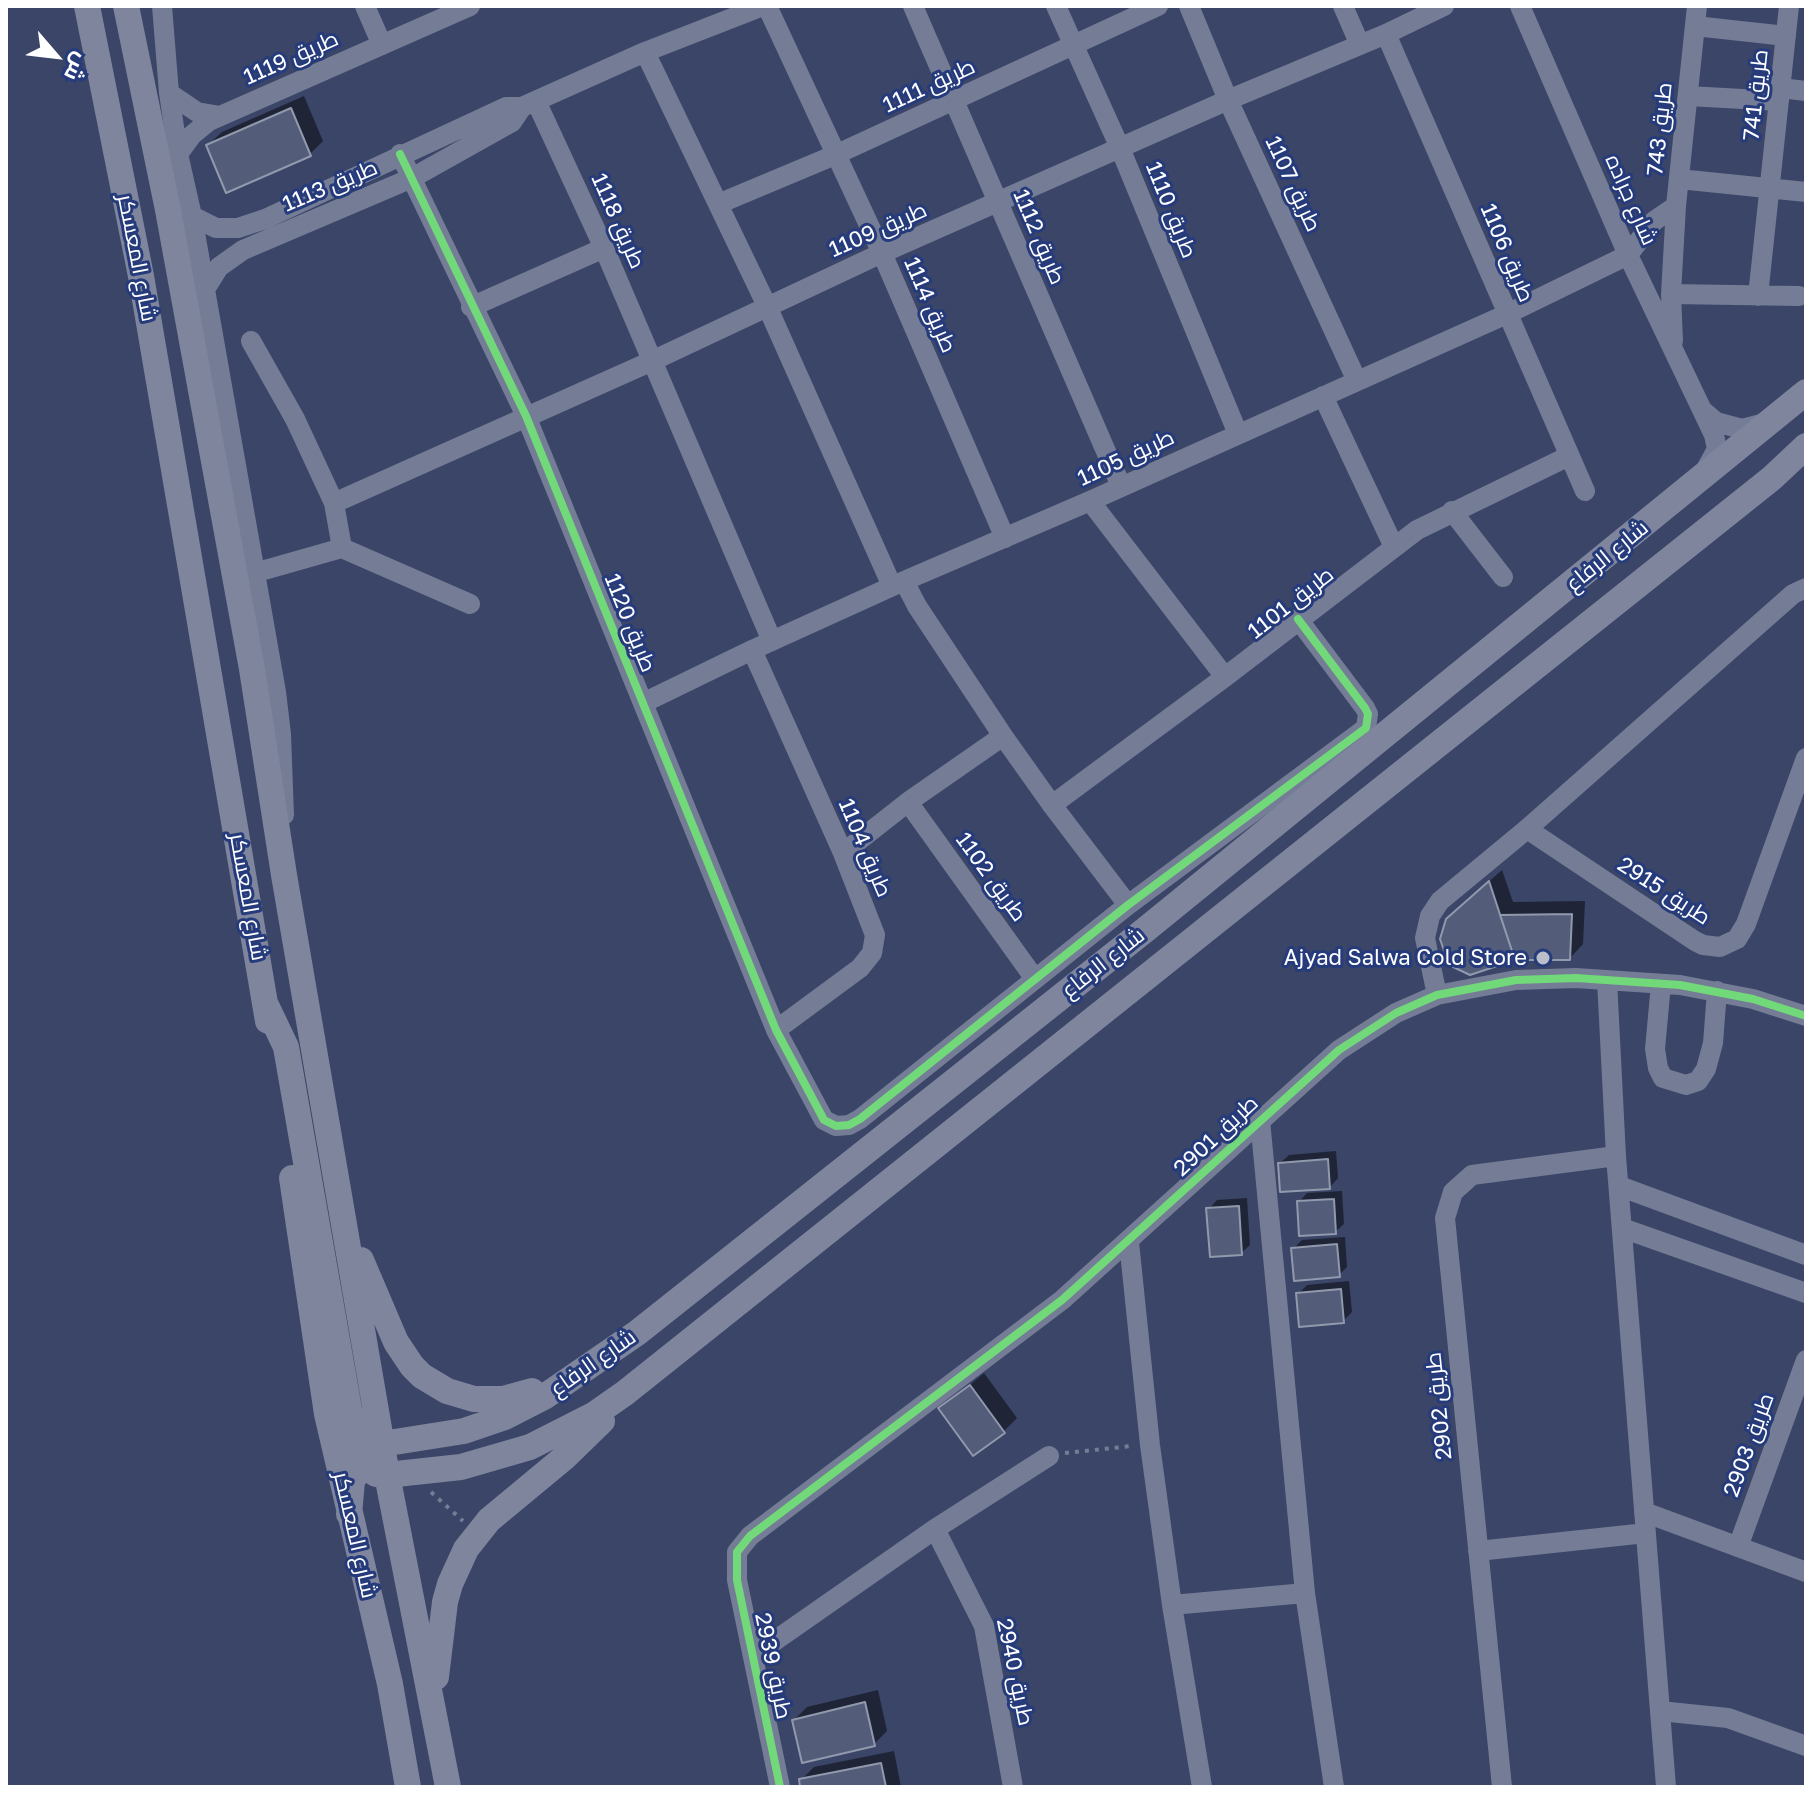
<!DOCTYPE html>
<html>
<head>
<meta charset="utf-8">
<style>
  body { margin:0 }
  #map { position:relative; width:1812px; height:1793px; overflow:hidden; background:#3a4567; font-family:"Golos Text",Cairo,sans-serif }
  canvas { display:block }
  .frame { position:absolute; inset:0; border:8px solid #fff; pointer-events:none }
  .north { position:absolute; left:16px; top:16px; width:80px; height:80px; -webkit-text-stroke:6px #263b7b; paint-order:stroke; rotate:118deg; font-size:22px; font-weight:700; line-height:32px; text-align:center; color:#fff }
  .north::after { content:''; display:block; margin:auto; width:28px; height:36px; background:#fff; clip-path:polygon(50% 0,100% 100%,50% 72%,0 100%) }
</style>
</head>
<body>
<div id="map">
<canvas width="1812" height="1793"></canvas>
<div class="frame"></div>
<div class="north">ش</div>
</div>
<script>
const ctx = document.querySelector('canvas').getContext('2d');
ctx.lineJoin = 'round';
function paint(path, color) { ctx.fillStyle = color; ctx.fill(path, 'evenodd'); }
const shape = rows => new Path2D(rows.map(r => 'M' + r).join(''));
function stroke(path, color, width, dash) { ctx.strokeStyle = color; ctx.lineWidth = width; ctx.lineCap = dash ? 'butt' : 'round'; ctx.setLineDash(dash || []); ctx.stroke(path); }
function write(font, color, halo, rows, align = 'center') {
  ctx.font = font + ' "Golos Text",Cairo,sans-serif'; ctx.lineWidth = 6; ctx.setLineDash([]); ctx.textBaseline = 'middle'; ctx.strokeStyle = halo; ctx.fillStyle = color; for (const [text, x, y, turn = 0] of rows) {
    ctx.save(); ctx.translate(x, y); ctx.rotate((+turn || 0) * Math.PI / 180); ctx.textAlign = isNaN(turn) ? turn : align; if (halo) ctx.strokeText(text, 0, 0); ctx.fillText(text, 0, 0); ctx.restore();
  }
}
paint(shape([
  [304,96,323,141,310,154,208,145,222,132],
  [1502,870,1513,902,1585,901,1583,944,1570,958,1461,906],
  [1336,1151,1338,1178,1330,1187,1280,1163,1289,1155],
  [1342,1191,1344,1224,1335,1232,1299,1202,1307,1193],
  [1247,1198,1250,1245,1241,1253,1209,1209,1217,1200],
  [1345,1237,1347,1267,1339,1275,1293,1249,1302,1240],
  [1349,1281,1352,1312,1343,1321,1298,1294,1307,1285],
  [984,1373,1017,1418,1004,1431,941,1409],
  [878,1690,887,1731,874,1744,794,1720,807,1707],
  [894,1751,901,1787,802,1787,801,1780,814,1767]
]), '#0007');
const building = shape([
  [291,108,311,156,226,193,206,145,291,108],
  [1489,881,1515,960,1470,975,1449,965,1440,939,1446,919,1489,881],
  [1572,914,1570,960,1515,960,1500,915,1572,914],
  [1328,1159,1330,1189,1280,1192,1278,1163,1328,1159],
  [1334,1199,1336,1234,1299,1236,1297,1201,1334,1199],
  [1239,1206,1242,1255,1210,1257,1206,1208,1239,1206],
  [1337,1244,1340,1277,1294,1281,1291,1248,1337,1244],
  [1341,1289,1344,1323,1299,1327,1296,1293,1341,1289],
  [970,1385,1005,1433,973,1456,938,1408,970,1385],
  [865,1702,875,1746,802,1763,792,1720,865,1702],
  [881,1763,886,1787,800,1787,799,1779,881,1763]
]);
paint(building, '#535c78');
stroke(building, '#9199ad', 2);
stroke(shape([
  [1065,1453,1132,1446],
  [431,1492,463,1521]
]), '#747c96', 4, [4, 6]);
stroke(shape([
  [162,6,169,93,178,154,192,216,276,692,281,734,284,815],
  [365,6,382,45],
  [767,6,882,253,1005,538],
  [913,6,1121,486],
  [1056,6,1120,148,1238,434],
  [1189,6,1228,100,1357,381],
  [1343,6,1360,45],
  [1520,6,1628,255,1714,435,1717,449,1705,471],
  [1695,26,1786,36],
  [1386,34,1585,491],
  [645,52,767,306,892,586],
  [1780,88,1806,91],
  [169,93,197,112,220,116],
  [1688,96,1779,101],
  [536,101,604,248,772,641],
  [178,154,192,135,209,121,470,6],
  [400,154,526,416,776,1030,824,1120,836,1126,849,1125,860,1119,1128,905,1366,728,1368,714,1365,708,1298,619],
  [1679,179,1806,192],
  [718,204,835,155,1158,6],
  [192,216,216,228,238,228,265,219,506,107,522,107,645,52,763,6],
  [204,291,219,267,243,250,412,178,512,122,522,107],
  [1671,294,1799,296],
  [1758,296,1789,6],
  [471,307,604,248],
  [251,341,295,419,334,503,342,548],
  [1673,341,1671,294,1676,206,1697,6],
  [1323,396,1394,547],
  [1703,411,1716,422,1742,429,1765,423],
  [1090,501,1225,677],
  [334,503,652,361,882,253,1228,100,1386,34,1444,6],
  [1452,511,1503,577],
  [254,573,342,548,470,604],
  [904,581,917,606,1003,736,1052,805,1128,905],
  [752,650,843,853,875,935,872,953,860,968,776,1030],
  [643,703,752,650,904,581,1090,501,1507,314,1628,255,1654,221,1676,206],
  [908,802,1035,979],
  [1052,805,1225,677,1417,530,1569,456],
  [1527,829,1695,941,1703,945,1720,947,1737,939,1746,924,1806,758],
  [843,853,908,802,1003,736],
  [1607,980,1616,1156,1666,1787],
  [1661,984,1655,1049,1658,1068,1663,1078,1686,1085,1698,1081,1706,1069,1713,1043,1717,991],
  [1437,995,1425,938,1430,916,1440,901,1527,829,1793,594,1806,588],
  [1260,1120,1305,1593,1334,1787],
  [1619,1186,1806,1255],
  [1622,1228,1806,1293],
  [1129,1242,1150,1445,1172,1605,1202,1787],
  [1644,1512,1806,1572],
  [935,1529,984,1626,1013,1787],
  [1738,1547,1806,1360],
  [1478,1551,1646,1533],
  [1172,1605,1305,1593],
  [753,1656,935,1529,1049,1456],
  [1660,1711,1728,1718,1806,1746],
  [780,1787,737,1580,737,1552,750,1536,1062,1300,1339,1050,1396,1013,1437,995,1516,980,1576,978,1680,985,1753,999,1806,1016],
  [1502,1787,1445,1218,1453,1192,1472,1175,1616,1156]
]), '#747c96', 20);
stroke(shape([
  [87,6,141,276,268,1021],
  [126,6,168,210,252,669,284,875,387,1475,448,1787],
  [266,1005,286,1047,349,1409,362,1463,376,1474,387,1475,461,1467,530,1447,595,1414,625,1393,1772,478,1806,446],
  [292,1178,327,1414,390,1684,408,1787],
  [361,1260,396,1342,412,1366,422,1376,447,1391,474,1399,503,1399,532,1391],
  [349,1514,352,1481,370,1452,382,1444,464,1431,505,1417,544,1397,637,1333,1145,930,1806,392],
  [436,1677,445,1602,450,1584,466,1549,489,1520,565,1457,602,1421]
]), '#7e859d', 26);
stroke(shape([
  [400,154,526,416,776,1030,824,1120,836,1126,849,1125,860,1119,1128,905,1366,728,1368,714,1365,708,1298,619],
  [780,1787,737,1580,737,1552,750,1536,1062,1300,1339,1050,1396,1013,1437,995,1516,980,1576,978,1680,985,1753,999,1806,1016]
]), '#71d979', 8);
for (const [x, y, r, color] of [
  [1543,958,8,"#babeca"]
]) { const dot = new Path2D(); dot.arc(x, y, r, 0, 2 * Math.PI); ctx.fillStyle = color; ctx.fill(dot); stroke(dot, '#263b7b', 3); }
write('22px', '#fff', '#263b7b', [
  ["طريق 1119",291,58,-24],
  ["طريق 1111",929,86,-25],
  ["طريق 741",1756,95,-84],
  ["طريق 743",1660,129,-84],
  ["طريق 1107",1293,184,65],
  ["طريق 1113",330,186,-23],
  ["شارع جراده",1631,200,66],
  ["طريق 1110",1171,210,68],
  ["طريق 1118",618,221,66],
  ["طريق 1109",878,230,-24],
  ["طريق 1112",1039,237,67],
  ["طريق 1106",1507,253,67],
  ["شارع المعسكر",137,258,79],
  ["طريق 1114",930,305,67],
  ["طريق 1105",1126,458,-25],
  ["شارع الرفاع",1607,556,-39],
  ["طريق 1101",1291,603,-38],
  ["طريق 1120",630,623,68],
  ["طريق 1104",865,848,67],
  ["طريق 1102",991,877,54],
  ["طريق 2915",1664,891,33],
  ["شارع المعسكر",248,897,80],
  ["شارع الرفاع",1103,963,-38],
  ["طريق 2901",1216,1136,-43],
  ["شارع الرفاع",593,1363,-35],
  ["طريق 2902",1439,1406,-96],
  ["طريق 2903",1749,1445,-70],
  ["شارع المعسكر",355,1535,77],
  ["طريق 2939",773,1666,78],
  ["طريق 2940",1015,1672,78]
]);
write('22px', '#fff', '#263b7b', [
  ["Ajyad Salwa Cold Store",1527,958]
], 'right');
</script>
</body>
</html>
